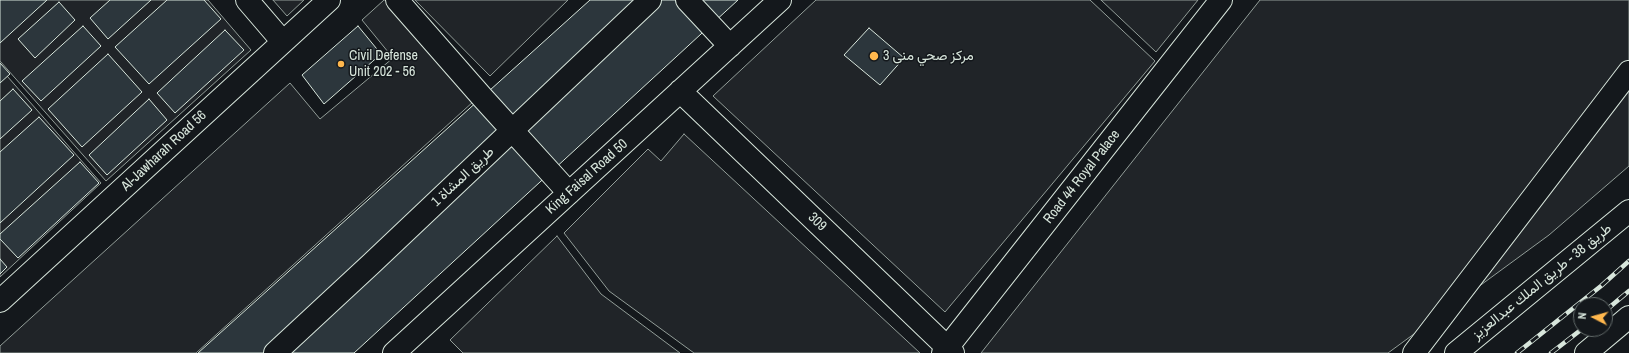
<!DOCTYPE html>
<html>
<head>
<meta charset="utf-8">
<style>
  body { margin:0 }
  #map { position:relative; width:1629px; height:353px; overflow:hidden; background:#14181c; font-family:"Archivo Narrow",sans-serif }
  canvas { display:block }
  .north { position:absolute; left:1573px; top:297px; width:40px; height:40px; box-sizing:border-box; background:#14181c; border:1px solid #626a69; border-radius:50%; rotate:276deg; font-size:11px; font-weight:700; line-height:16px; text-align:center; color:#d8e6dc }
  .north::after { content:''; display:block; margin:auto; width:14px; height:18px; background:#ffb74d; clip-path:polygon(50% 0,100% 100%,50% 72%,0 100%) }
</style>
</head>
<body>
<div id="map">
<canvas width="1629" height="353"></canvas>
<div class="north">N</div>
</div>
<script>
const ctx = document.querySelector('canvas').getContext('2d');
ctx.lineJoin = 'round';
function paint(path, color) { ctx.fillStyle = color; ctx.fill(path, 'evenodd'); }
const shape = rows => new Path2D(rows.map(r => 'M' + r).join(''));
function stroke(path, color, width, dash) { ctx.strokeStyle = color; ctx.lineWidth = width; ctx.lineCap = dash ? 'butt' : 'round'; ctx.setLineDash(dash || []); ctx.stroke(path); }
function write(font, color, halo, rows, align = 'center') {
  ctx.font = font + ' "Archivo Narrow",Vazirmatn,sans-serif'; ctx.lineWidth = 3; ctx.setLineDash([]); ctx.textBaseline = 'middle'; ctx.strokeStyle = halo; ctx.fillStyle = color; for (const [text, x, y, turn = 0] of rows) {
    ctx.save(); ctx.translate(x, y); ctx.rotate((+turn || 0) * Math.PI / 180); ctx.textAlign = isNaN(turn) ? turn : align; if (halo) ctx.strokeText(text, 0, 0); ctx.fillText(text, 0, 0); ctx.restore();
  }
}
const green = shape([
  [0,0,208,0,251,50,106,181,0,61,0,0],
  [273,0,304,0,287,16,273,0],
  [384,0,389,0,474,101,196,353,0,353,0,346,290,83,320,119,393,58,362,20,384,0],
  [415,0,568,0,490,76,415,0],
  [816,0,1090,0,1155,61,945,312,713,96,816,0],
  [1101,0,1198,0,1156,52,1101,0],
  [1260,0,1629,0,1629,166,1549,235,1388,353,981,353,1260,0],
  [0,68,101,183,0,277,0,68],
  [684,134,920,353,694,353,609,291,564,233,648,149,661,161,684,134],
  [557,236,601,294,680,353,463,353,450,340,557,236]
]);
paint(green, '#202428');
stroke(green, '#939e99', 1);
const building = shape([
  [0,0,47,0,0,43,0,0],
  [110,0,151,0,108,39,90,18,110,0],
  [167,0,204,0,221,19,149,84,115,47,167,0],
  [590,0,738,0,354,353,198,353,590,0],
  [59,2,75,20,35,58,18,39,59,2],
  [83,26,101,46,41,101,22,81,83,26],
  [358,26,381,54,324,104,302,75,358,26],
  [869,28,904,58,880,85,844,55,869,28],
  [225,30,244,50,175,113,157,93,225,30],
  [108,54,142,92,82,147,48,109,108,54],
  [0,63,10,74,0,83,0,63],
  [13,89,32,110,0,139,0,101,13,89],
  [149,99,167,120,107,175,89,155,149,99],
  [39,117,74,155,0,223,0,152,39,117],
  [80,162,99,183,18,258,0,239,0,234,80,162],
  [0,259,7,267,0,274,0,259]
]);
paint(building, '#2c363c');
stroke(building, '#d8e6dc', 1);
const minor = shape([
  [247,0,283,42],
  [397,0,482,97,569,193],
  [687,0,730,46],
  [680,91,953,353],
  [0,301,329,0],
  [275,353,371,264,650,0],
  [394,353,780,0],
  [943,353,1221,0]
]);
const major = shape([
  [1414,353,1629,72],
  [1456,353,1629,211],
  [1586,353,1629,317]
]);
stroke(minor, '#d8e6dc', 24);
stroke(major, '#d8e6dc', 24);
stroke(minor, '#14181c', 22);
stroke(major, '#14181c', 22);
const rail = shape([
  [1605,311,1629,291],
  [1517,353,1601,286,1629,261],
  [1551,353,1582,329]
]);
stroke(rail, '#d8e6dc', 4.5);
stroke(rail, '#14181c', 3, [9]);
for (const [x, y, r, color] of [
  [874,56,5,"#ffb74d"],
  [341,64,4,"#ffb74d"]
]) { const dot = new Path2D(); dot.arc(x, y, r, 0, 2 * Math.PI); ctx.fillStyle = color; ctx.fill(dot); stroke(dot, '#14181c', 1.5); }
write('14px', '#d8e6dc', '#14181c', [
  ["Civil Defense",349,56],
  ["Unit 202 - 56",349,72],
  ["مركز صحي منى 3",883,56]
], 'left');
write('14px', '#d8e6dc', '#14181c', [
  ["Al-Jawharah Road 56",164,151,-43],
  ["طريق المشاة 1",463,177,-43],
  ["King Faisal Road 50",587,177,-42],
  ["Road 44 Royal Palace",1082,177,-52],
  ["309",817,222,44],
  ["طريق 38 - طريق الملك عبدالعزيز",1542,282,-39]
]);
</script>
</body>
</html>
